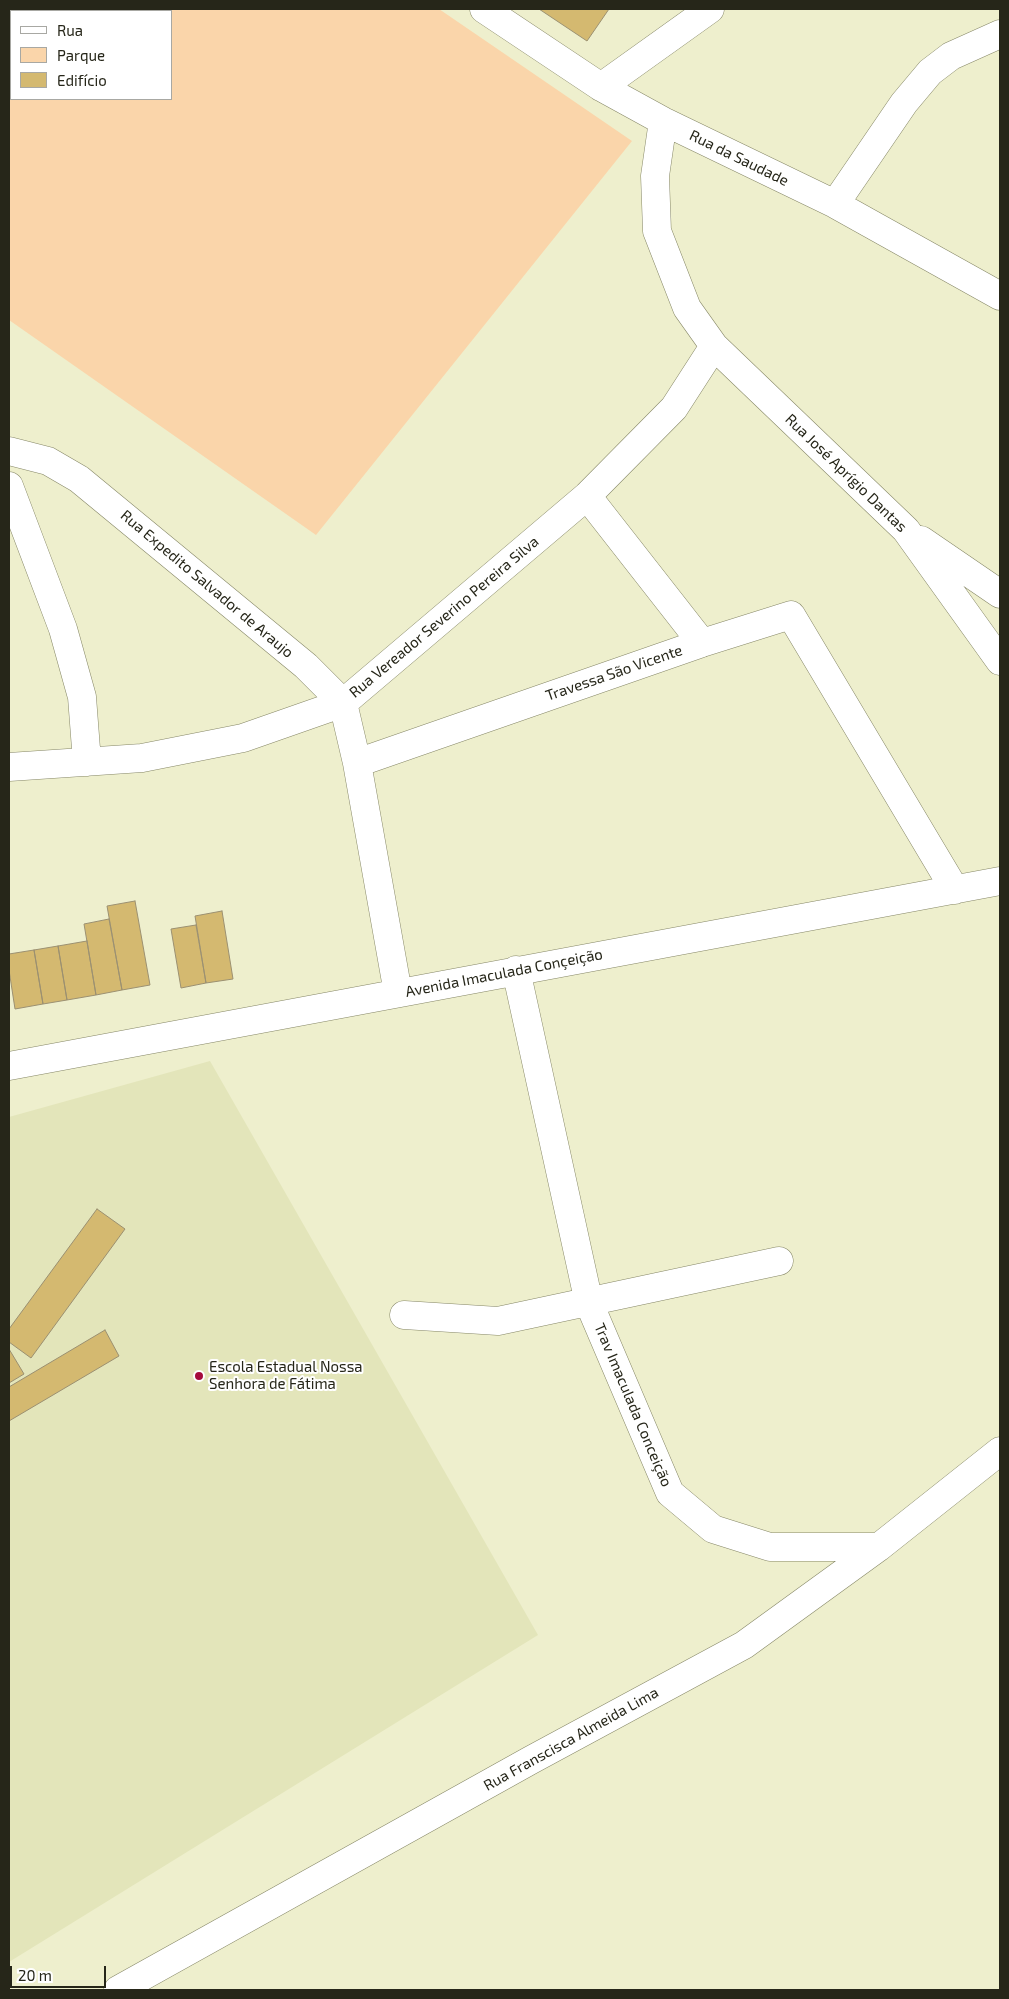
<!DOCTYPE html>
<html>
<head>
<meta charset="utf-8">
<style>
  body { margin:0 }
  #map { position:relative; width:1009px; height:1999px; overflow:hidden; background:#eeefcd; font-family:"Exo 2",sans-serif }
  canvas { display:block }
  .frame { position:absolute; inset:0; border:10px solid #262619; pointer-events:none }
  .legend { position:absolute; left:10px; top:10px; width:162px; height:90px; box-sizing:border-box; background:#fff; border:1px solid #a8a8a3; margin:0; padding:6px 9px; list-style:none; font-size:15px; color:#262619 }
  .legend li { display:flex; align-items:center; gap:10px; height:25px }
  .legend b { width:25px; border:1px solid #a8a8a3 }
  .scale { position:absolute; left:10px; top:1966px; width:96px; height:22px; box-sizing:border-box; border:2px solid #262619; border-top:0; padding-left:6px; font-size:15px; line-height:18px; white-space:nowrap; color:#262619; -webkit-text-stroke:4px #fff; paint-order:stroke }
</style>
</head>
<body>
<div id="map">
<canvas width="1009" height="1999"></canvas>
<div class="frame"></div>
<ul class="legend">
<li><b style="height:6px;background:#fff"></b>Rua</li>
<li><b style="height:14px;background:#fad5aa"></b>Parque</li>
<li><b style="height:14px;background:#d4b970"></b>Edifício</li>
</ul>
<div class="scale">20 m</div>
</div>
<script>
const ctx = document.querySelector('canvas').getContext('2d');
ctx.lineJoin = 'round';
function paint(path, color) { ctx.fillStyle = color; ctx.fill(path, 'evenodd'); }
const shape = rows => new Path2D(rows.map(r => 'M' + r).join(''));
function stroke(path, color, width, dash) { ctx.strokeStyle = color; ctx.lineWidth = width; ctx.lineCap = dash ? 'butt' : 'round'; ctx.setLineDash(dash || []); ctx.stroke(path); }
function write(font, color, halo, rows, align = 'center') {
  ctx.font = font + ' "Exo 2",sans-serif'; ctx.lineWidth = 4; ctx.setLineDash([]); ctx.textBaseline = 'middle'; ctx.strokeStyle = halo; ctx.fillStyle = color; for (const [text, x, y, turn = 0] of rows) {
    ctx.save(); ctx.translate(x, y); ctx.rotate((+turn || 0) * Math.PI / 180); ctx.textAlign = isNaN(turn) ? turn : align; if (halo) ctx.strokeText(text, 0, 0); ctx.fillText(text, 0, 0); ctx.restore();
  }
}
paint(shape([
  [210,1061,538,1635,9,1962,9,1117]
]), '#e3e5ba');
paint(shape([
  [9,9,439,9,632,141,316,535,9,320],
  [11,11,171,11,171,99,11,99]
]), '#fad5aa');
const building = shape([
  [539,9,609,9,587,41,539,9],
  [135,901,150,985,122,990,107,906,135,901],
  [222,911,233,979,206,983,195,916,222,911],
  [109,919,122,990,96,995,84,924,109,919],
  [196,925,206,983,181,988,171,929,196,925],
  [87,941,96,995,67,1000,58,946,87,941],
  [58,946,67,1000,43,1004,34,950,58,946],
  [34,950,43,1004,15,1009,9,970,9,954,34,950],
  [97,1209,125,1229,31,1358,9,1342,9,1329,97,1209],
  [105,1330,119,1356,9,1421,9,1387,105,1330],
  [9,1349,24,1374,9,1383,9,1349]
]);
paint(building, '#d4b970');
stroke(building, '#9b9071', 1);
const street = shape([
  [484,9,601,87,663,121,835,204,1000,296],
  [601,87,710,9],
  [663,121,655,176,657,231,687,308,714,346,906,530,1000,661],
  [835,204,904,103,930,72,951,56,1000,34],
  [9,451,48,461,79,479,306,666,343,703,357,763],
  [9,486,63,629,82,697,87,762],
  [587,496,702,643],
  [921,540,1000,594],
  [9,767,142,758,243,738,343,703,587,496,674,408,714,346],
  [516,970,589,1303,670,1493,713,1529,770,1547,879,1547],
  [398,993,357,763,702,643,791,615,955,890],
  [9,1066,1000,881],
  [404,1315,498,1321,779,1261],
  [118,1990,531,1760,744,1645,879,1547,1000,1451]
]);
stroke(street, '#868767', 29);
stroke(street, '#fff', 28);
for (const [x, y, r, color] of [
  [199,1376,5,"#a50b3c"]
]) { const dot = new Path2D(); dot.arc(x, y, r, 0, 2 * Math.PI); ctx.fillStyle = color; ctx.fill(dot); stroke(dot, '#fff', 2); }
write('15px', '#262619', '#fff', [
  ["Rua da Saudade",739,158,26],
  ["Rua José Aprígio Dantas",846,473,44],
  ["Rua Expedito Salvador de Araujo",207,584,40],
  ["Rua Vereador Severino Pereira Silva",444,617,-40],
  ["Travessa São Vicente",614,673,-19],
  ["Avenida Imaculada Conçeição",504,973,-11],
  ["Trav Imaculada Conceição",633,1405,67],
  ["Rua Franscisca Almeida Lima",571,1739,-29]
]);
write('15px', '#262619', '#fff', [
  ["Escola Estadual Nossa",209,1367],
  ["Senhora de Fátima",209,1384]
], 'left');
</script>
</body>
</html>
